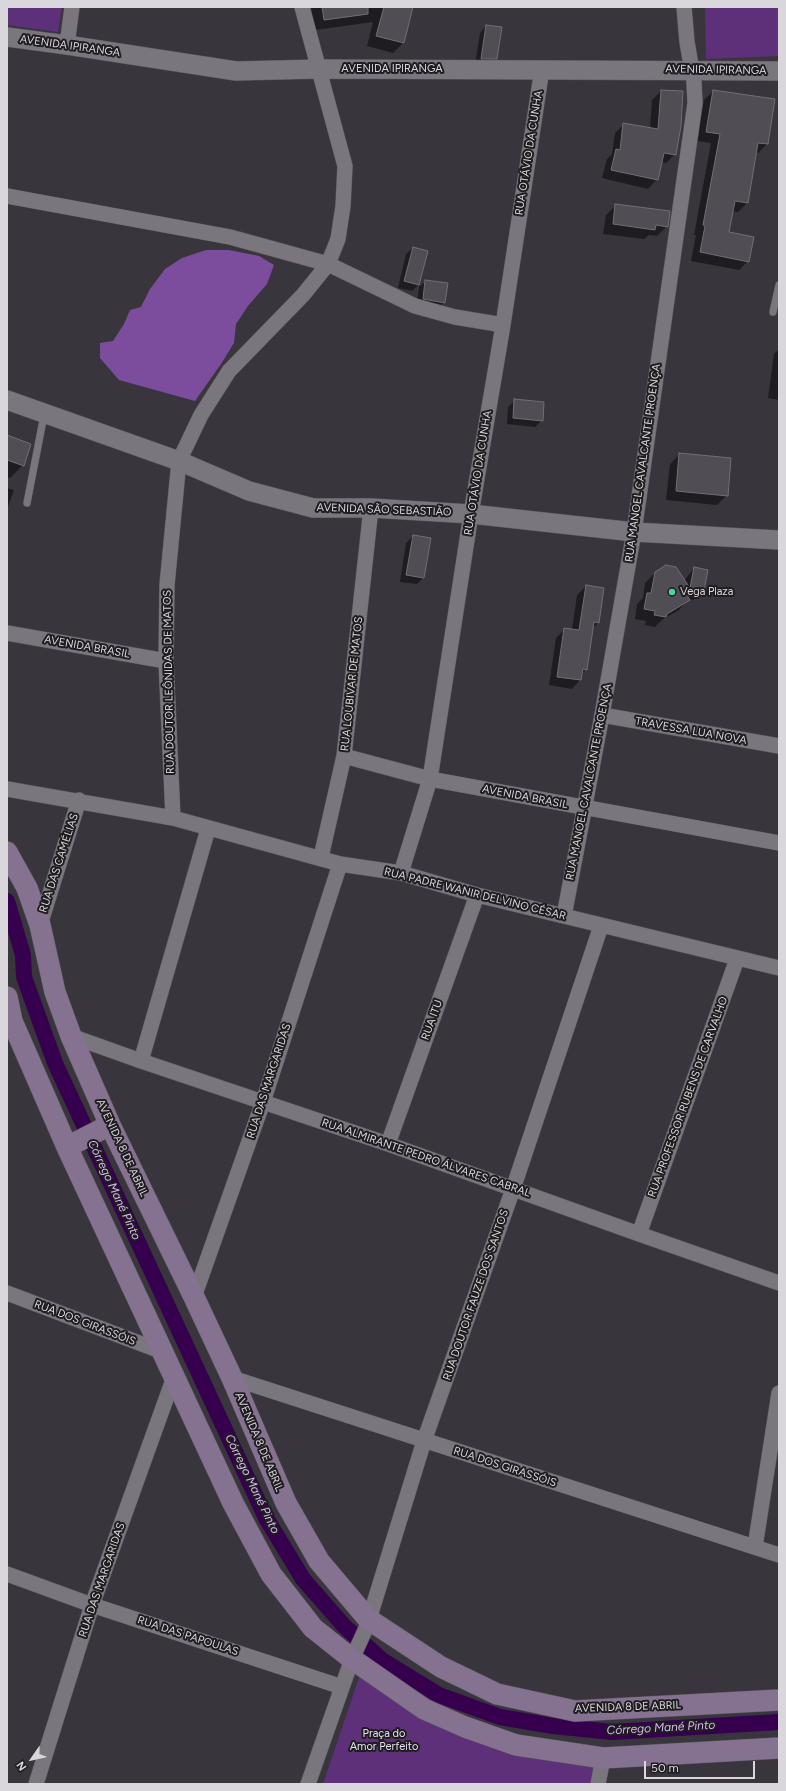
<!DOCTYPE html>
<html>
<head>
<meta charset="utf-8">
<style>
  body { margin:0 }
  #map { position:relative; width:786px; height:1791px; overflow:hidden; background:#39353c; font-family:Figtree,sans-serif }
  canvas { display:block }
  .frame { position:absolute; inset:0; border:8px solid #dad7dc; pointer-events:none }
  .north { position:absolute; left:12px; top:1739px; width:40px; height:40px; -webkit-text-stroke:3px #1f1d20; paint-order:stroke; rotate:236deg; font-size:11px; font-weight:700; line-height:16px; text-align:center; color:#dad7dc }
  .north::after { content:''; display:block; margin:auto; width:14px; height:18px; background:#dad7dc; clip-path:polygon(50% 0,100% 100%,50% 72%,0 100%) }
  .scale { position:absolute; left:644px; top:1761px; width:111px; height:18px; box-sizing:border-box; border:2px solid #dad7dc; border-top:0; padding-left:5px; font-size:12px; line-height:14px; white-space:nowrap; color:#dad7dc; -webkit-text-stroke:3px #1f1d20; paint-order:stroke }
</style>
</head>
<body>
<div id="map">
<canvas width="786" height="1791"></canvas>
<div class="frame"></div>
<div class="north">N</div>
<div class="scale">50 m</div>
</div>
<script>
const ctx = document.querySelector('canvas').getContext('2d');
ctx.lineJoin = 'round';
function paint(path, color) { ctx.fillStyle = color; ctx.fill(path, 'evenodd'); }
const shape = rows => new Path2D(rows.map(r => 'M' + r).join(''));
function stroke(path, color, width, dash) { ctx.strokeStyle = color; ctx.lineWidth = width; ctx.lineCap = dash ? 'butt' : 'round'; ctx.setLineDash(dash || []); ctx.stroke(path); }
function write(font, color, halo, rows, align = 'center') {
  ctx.font = font + ' Figtree,sans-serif'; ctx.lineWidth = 4; ctx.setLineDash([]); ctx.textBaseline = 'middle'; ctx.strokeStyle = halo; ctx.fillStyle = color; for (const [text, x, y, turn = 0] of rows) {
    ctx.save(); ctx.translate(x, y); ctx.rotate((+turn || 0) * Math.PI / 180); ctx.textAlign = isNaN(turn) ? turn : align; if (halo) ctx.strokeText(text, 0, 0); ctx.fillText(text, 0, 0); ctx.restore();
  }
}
paint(shape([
  [7,7,62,7,58,32,7,25],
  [705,7,779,7,779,56,706,59],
  [363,1674,416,1710,593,1765,595,1770,592,1784,323,1784,359,1678]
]), '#5e307a');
paint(shape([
  [206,250,229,250,259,256,274,265,267,284,248,306,236,324,234,343,221,364,195,401,119,380,100,358,100,343,113,341,124,324,130,310,141,307,150,289,165,269,182,258]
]), '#7c4d9c');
paint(shape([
  [311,7,412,7,403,43,393,53,367,46,373,22,315,30],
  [486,26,496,58,490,65,475,65,480,33],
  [661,91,675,154,666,163,661,162,657,179,648,189,602,178,607,159,612,154,615,133,624,124,650,128,652,100],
  [713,91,767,144,758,153,756,153,747,203,738,212,732,211,728,233,748,261,739,270,691,261,696,235,694,235,711,143,697,141,704,100],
  [616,205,667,226,657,236,649,235,644,239,603,234,606,215],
  [413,248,418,285,412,291,398,288,406,254],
  [426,281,444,302,438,309,417,305,419,287],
  [779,349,779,400,768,398,774,354],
  [515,400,542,420,535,427,507,424,508,407],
  [7,436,23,465,10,478,7,477],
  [680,454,727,495,717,505,666,500,670,464],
  [7,488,14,490,7,510],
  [413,536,423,578,417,584,400,582,406,543],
  [694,568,703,590,693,600,689,599,679,610,663,619,655,627,645,625,646,621,635,619,637,604,643,598,645,583,655,573,684,581],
  [586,586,603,588,598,623,592,629,586,669,581,675,580,680,572,689,549,685,556,638,565,629,572,630,577,595]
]), '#0007');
stroke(shape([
  [7,901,23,955,24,977,55,1063,266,1518,303,1579,344,1626,382,1660,439,1695,500,1717,553,1726,612,1732,779,1722]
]), '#36004f', 16);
const building = shape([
  [322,7,368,7,368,14,324,20,322,7],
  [384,7,413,7,404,43,376,36,384,7],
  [486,25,502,27,497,59,481,59,486,25],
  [661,90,683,91,681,126,676,155,664,153,658,180,611,170,616,149,620,150,623,123,658,129,661,90],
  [713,90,775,99,768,144,758,143,748,203,735,201,729,232,754,237,749,262,700,252,705,226,703,225,720,134,706,132,713,90],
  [615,204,670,211,668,227,656,225,655,230,613,224,615,204],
  [413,247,428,251,419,285,404,281,413,247],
  [425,280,448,283,445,303,423,299,425,280],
  [514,399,544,402,543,421,513,418,514,399],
  [7,435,31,444,24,466,7,460,7,435],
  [679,453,731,458,728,496,676,491,679,453],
  [413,535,431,538,424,578,406,575,413,535],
  [666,565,676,567,690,588,682,587,690,600,667,614,666,617,654,615,655,611,644,609,647,593,651,593,655,572,666,565],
  [694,567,708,570,704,591,690,588,694,567],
  [586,585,604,588,599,623,594,622,587,670,583,669,581,680,557,677,564,628,579,630,586,585]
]);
paint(building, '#514d55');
stroke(building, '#736e76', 1);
const service = shape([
  [773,312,779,285],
  [27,503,44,415]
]);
const minor = shape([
  [67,45,72,7],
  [7,196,230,237,328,264,415,306,455,317,503,325],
  [7,633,166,661],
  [602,715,779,746],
  [344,756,430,779,779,843],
  [7,789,173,818,340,864,401,873,477,895,779,968],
  [173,818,166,661,167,585,179,461,201,415,229,371,303,295,328,264,338,239,343,206,345,166,302,7],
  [321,857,344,756,371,508],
  [401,873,430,779,471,514,503,325,542,69],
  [564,916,602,715,634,532,695,103,694,82,687,42,684,7],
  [40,925,79,800],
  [71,1036,141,1061,388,1144,639,1234,779,1283],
  [141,1061,208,829],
  [388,1144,477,895],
  [639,1234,737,959],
  [7,1293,163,1352],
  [194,1297,263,1102,340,864],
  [232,1378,779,1555],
  [755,1547,779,1393],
  [7,1574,92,1605,342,1687],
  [36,1784,92,1605,174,1377],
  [308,1784,352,1659,367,1626,424,1441,513,1189,601,926],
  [598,1784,603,1758]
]);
const tertiary = shape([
  [7,37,67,45,236,71,319,69,779,71],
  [7,400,179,461,249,491,313,508,371,508,471,514,634,532,779,540]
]);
const secondary = shape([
  [7,852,27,888,40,925,55,992,71,1036,110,1125,194,1297,232,1378,286,1503,319,1561,368,1619,441,1667,497,1694,575,1711,779,1700],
  [7,997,12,1021,67,1147,233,1503,271,1574,313,1628,352,1659,424,1709,465,1727,516,1745,603,1758,779,1748],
  [67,1147,110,1125]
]);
stroke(service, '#58545a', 8);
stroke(minor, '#58545a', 16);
stroke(tertiary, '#58545a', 20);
stroke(secondary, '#58545a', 22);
stroke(service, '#7a767d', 7);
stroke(minor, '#7a767d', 15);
stroke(tertiary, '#7a767d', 19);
stroke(secondary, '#857291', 21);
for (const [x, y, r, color] of [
  [672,592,4,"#51d398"]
]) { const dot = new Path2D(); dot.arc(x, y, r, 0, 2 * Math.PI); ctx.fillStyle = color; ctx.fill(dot); stroke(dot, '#1f1d20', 1.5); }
write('11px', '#dad7dc', '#1f1d20', [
  ["AVENIDA IPIRANGA",70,46,8],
  ["AVENIDA IPIRANGA",392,69],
  ["AVENIDA IPIRANGA",716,70,1],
  ["RUA OTÁVIO DA CUNHA",529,153,-81],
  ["RUA MANOEL CAVALCANTE PROENÇA",643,463,-82],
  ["RUA OTÁVIO DA CUNHA",478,473,-81],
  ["AVENIDA SÃO SEBASTIÃO",384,510,2],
  ["AVENIDA BRASIL",87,647,10],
  ["RUA DOUTOR LEÔNIDAS DE MATOS",169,682,-91],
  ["RUA LOUBIVAR DE MATOS",352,684,-84],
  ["TRAVESSA LUA NOVA",691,731,10],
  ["RUA MANOEL CAVALCANTE PROENÇA",589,782,-79],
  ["AVENIDA BRASIL",525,797,11],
  ["RUA DAS CAMÉLIAS",59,863,-72],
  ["RUA PADRE WANIR DELVINO CÉSAR",475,894,14],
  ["RUA ITU",432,1020,-70],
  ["RUA DAS MARGARIDAS",269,1081,-72],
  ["RUA PROFESSOR RUBENS DE CARVALHO",688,1097,-70],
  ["AVENIDA 8 DE ABRIL",122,1148,65],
  ["RUA ALMIRANTE PEDRO ÁLVARES CABRAL",426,1158,19],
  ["RUA DOUTOR FAUZE DOS SANTOS",476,1295,-71],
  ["RUA DOS GIRASSÓIS",85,1323,21],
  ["AVENIDA 8 DE ABRIL",259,1442,67],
  ["RUA DOS GIRASSÓIS",505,1467,18],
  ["RUA DAS MARGARIDAS",102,1580,-71],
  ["RUA DAS PAPOULAS",188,1636,18],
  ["AVENIDA 8 DE ABRIL",628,1707,-2]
]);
write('11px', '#dad7dc', '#1f1d20', [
  ["Vega Plaza",680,592]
], 'left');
write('11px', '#e9ddf2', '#1f1d20', [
  ["Praça do",384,1734],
  ["Amor Perfeito",384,1747]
]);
write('italic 12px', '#dab6f5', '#1f1d20', [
  ["Córrego Mané Pinto",114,1190,65],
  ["Córrego Mané Pinto",252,1484,64],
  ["Córrego Mané Pinto",661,1728,-3]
]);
</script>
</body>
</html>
